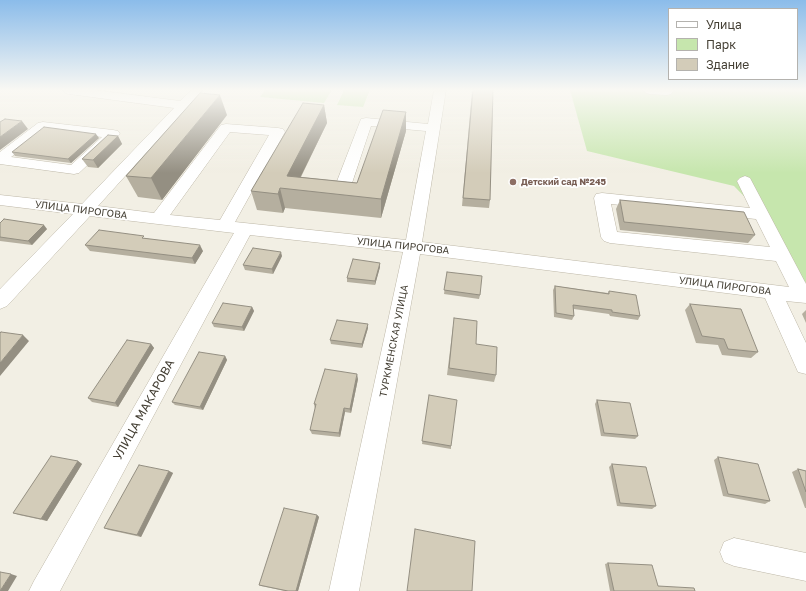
<!DOCTYPE html>
<html>
<head>
<meta charset="utf-8">
<style>
  body { margin:0 }
  #map { position:relative; width:806px; height:591px; overflow:hidden; background:#f2efe4; font-family:"Golos Text",sans-serif }
  canvas { display:block }
  .legend { position:absolute; left:668px; top:8px; width:130px; height:72px; box-sizing:border-box; background:#fff; border:1px solid #b4b2ae; margin:0; padding:5px 7px; list-style:none; font-size:12px; color:#443f34 }
  .legend li { display:flex; align-items:center; gap:8px; height:20px }
  .legend b { width:20px; border:1px solid #b4b2ae }
</style>
</head>
<body>
<div id="map">
<canvas width="806" height="591"></canvas>
<ul class="legend">
<li><b style="height:5px;background:#fff"></b>Улица</li>
<li><b style="height:11px;background:#c6e6ad"></b>Парк</li>
<li><b style="height:11px;background:#d3ccb9"></b>Здание</li>
</ul>
</div>
<script>
const ctx = document.querySelector('canvas').getContext('2d');
ctx.lineJoin = 'round';
function paint(path, color) { ctx.fillStyle = color; ctx.fill(path, 'evenodd'); }
const shape = rows => new Path2D(rows.map(r => 'M' + r).join(''));
function stroke(path, color, width, dash) { ctx.strokeStyle = color; ctx.lineWidth = width; ctx.lineCap = dash ? 'butt' : 'round'; ctx.setLineDash(dash || []); ctx.stroke(path); }
function write(font, color, halo, rows, align = 'center') {
  ctx.font = font + ' "Golos Text",sans-serif'; ctx.lineWidth = 3.5; ctx.setLineDash([]); ctx.textBaseline = 'middle'; ctx.strokeStyle = halo; ctx.fillStyle = color; for (const [text, x, y, turn = 0] of rows) {
    ctx.save(); ctx.translate(x, y); ctx.rotate((+turn || 0) * Math.PI / 180); ctx.textAlign = isNaN(turn) ? turn : align; if (halo) ctx.strokeText(text, 0, 0); ctx.fillText(text, 0, 0); ctx.restore();
  }
}
paint(shape([
  [265,90,332,90,324,103,260,97],
  [344,90,370,90,363,107,337,105],
  [570,90,806,90,806,282,801,282,773,226,734,186,587,151]
]), '#c6e6ad');
const minor = shape([
  [63,90,95,90,180,101,191,90,203,90,98,206,154,213,221,125,226,124,278,128,283,129,285,132,235,222,406,240,426,131,371,126,350,189,347,192,342,194,337,192,334,189,361,119,366,118,428,124,434,90,446,90,422,242,789,287,776,261,610,243,604,241,601,237,594,198,596,194,602,193,750,208,737,181,740,178,745,176,750,178,806,284,806,303,786,301,806,343,806,374,798,372,765,298,420,254,359,591,329,591,403,252,250,235,60,591,29,591,34,581,234,233,90,216,7,306,0,309,0,289,73,214,0,205,0,195,82,204,174,108,69,94,65,93,63,90],
  [230,132,269,135,220,220,170,215,230,132],
  [611,204,756,219,770,247,617,232,611,204],
  [644,90,673,90,673,91,671,94,667,95,650,94,646,93,644,90],
  [43,122,113,130,118,131,120,134,79,173,74,174,0,164,0,152,38,123,43,122],
  [46,130,102,137,71,165,11,157,46,130],
  [734,538,806,553,806,581,734,566,724,562,720,552,724,542,734,538]
]);
stroke(minor, '#bdb7a7', 1);
paint(minor, '#fff');
paint(shape([
  [472,90,490,200,489,208,462,206],
  [324,105,327,123,301,177,357,183,406,112,406,131,381,218,285,208,283,213,257,210,251,191],
  [227,115,162,200,138,197,126,176],
  [118,136,122,144,98,168,88,167,82,159],
  [99,138,71,163,15,156,12,152],
  [620,200,755,235,748,243,620,230,616,209],
  [0,223,47,229,32,245,0,241],
  [145,238,203,251,195,264,90,251,85,245],
  [282,256,273,274,245,270,243,265],
  [380,267,375,285,347,282,347,278],
  [447,272,480,295,479,299,444,294],
  [555,286,608,293,609,291,640,316,638,320,610,316,609,314,574,309,574,316,572,320,554,317,553,290],
  [690,304,758,352,751,358,722,355,718,345,696,343,685,310],
  [252,307,254,311,244,331,214,327,212,323],
  [806,310,806,323,802,314],
  [453,326,476,344,496,375,494,382,447,375],
  [368,328,362,348,331,344,330,340],
  [151,344,154,348,118,407,92,402,88,398],
  [225,356,227,360,203,410,175,405,172,402],
  [358,379,351,413,345,412,340,437,312,434,310,430,315,409,314,404],
  [429,395,451,446,451,449,422,444],
  [597,400,638,436,635,439,601,436,595,404],
  [718,457,770,501,765,504,723,496,714,460],
  [78,461,82,464,47,521,19,515,13,513],
  [612,464,656,506,652,509,617,506,609,467],
  [798,469,806,471,806,508,805,508,792,472],
  [169,471,173,473,141,537,109,530,104,528],
  [317,515,319,517,298,591,285,591,261,586,259,585],
  [608,563,658,586,695,591,610,591,605,564]
]), '#b5af9f');
paint(shape([
  [220,95,227,115,162,200,151,178],
  [324,105,327,123,294,190,287,176],
  [406,112,406,131,381,218,381,199],
  [22,121,28,129,0,150,0,137],
  [96,134,99,138,71,163,68,159],
  [118,136,122,144,98,168,93,160],
  [280,188,285,208,283,213,278,194],
  [44,225,47,229,32,245,28,241],
  [200,245,203,251,195,264,192,258],
  [281,252,282,256,273,274,272,269],
  [380,263,380,267,375,285,375,281],
  [252,307,254,311,244,331,242,327],
  [368,324,368,328,362,348,362,344],
  [23,335,29,341,0,376,0,363],
  [151,344,154,348,118,407,115,403],
  [225,356,227,360,203,410,200,407],
  [357,374,358,379,351,413,350,409],
  [344,408,345,412,340,437,339,433],
  [78,461,82,464,47,521,41,519],
  [169,471,173,473,141,537,137,535],
  [317,515,319,517,298,591,296,591],
  [11,574,17,576,8,591,0,591]
]), '#948f82');
const building = shape([
  [473,90,493,90,490,200,463,198,473,90],
  [200,93,220,95,151,178,126,176,200,93],
  [303,103,324,105,287,176,357,183,383,110,406,112,381,199,280,188,278,194,251,191,303,103],
  [5,119,22,121,0,137,0,122,5,119],
  [44,127,96,134,68,159,12,152,44,127],
  [108,135,118,136,93,160,82,159,108,135],
  [620,200,744,212,755,235,624,222,620,200],
  [4,219,44,225,28,241,0,237,0,223,4,219],
  [99,230,144,236,142,238,200,245,192,258,85,245,99,230],
  [253,248,281,252,272,269,243,265,253,248],
  [353,259,380,263,375,281,347,278,353,259],
  [447,272,482,276,480,295,444,290,447,272],
  [555,286,609,294,609,291,636,295,640,316,612,312,612,310,573,305,574,316,556,313,555,286],
  [223,303,252,307,242,327,212,323,223,303],
  [690,304,741,309,758,352,728,349,724,339,702,336,690,304],
  [454,318,477,321,476,344,497,347,496,375,449,368,454,318],
  [337,320,368,324,362,344,330,340,337,320],
  [1,332,23,335,0,363,0,333,1,332],
  [127,340,151,344,115,403,88,398,127,340],
  [199,352,225,356,200,407,172,402,199,352],
  [325,369,357,374,350,409,344,408,339,433,310,430,316,404,314,404,325,369],
  [429,395,457,400,451,446,422,441,429,395],
  [597,400,630,403,638,436,604,433,597,400],
  [51,456,78,461,41,519,13,513,51,456],
  [718,457,758,464,770,501,728,494,718,457],
  [612,464,646,467,656,506,620,503,612,464],
  [139,465,169,471,137,535,104,528,139,465],
  [798,469,806,471,806,492,798,469],
  [284,508,317,515,296,591,288,591,259,585,284,508],
  [415,529,475,541,472,591,407,591,415,529],
  [608,563,652,565,658,586,694,588,695,591,614,591,608,563],
  [0,572,11,574,0,591,0,572]
]);
paint(building, '#d3ccb9');
stroke(building, '#948f82', 1);
const sky = ctx.createLinearGradient(0, 0, 0, 173);
sky.addColorStop(0, '#8bbcea');
sky.addColorStop(0.52, '#f9f8f3');
sky.addColorStop(1, '#f9f8f300');
ctx.fillStyle = sky;
ctx.fillRect(0, 0, 806, 173);
for (const [x, y, r, color] of [
  [513,182,4,"#8d6e63"]
]) { const dot = new Path2D(); dot.arc(x, y, r, 0, 2 * Math.PI); ctx.fillStyle = color; ctx.fill(dot); stroke(dot, '#fff', 1.5); }
write('bold 9px', '#785e54', '#fff', [
  ["Детский сад №245",521,182]
], 'left');
write('10px', '#443f34', '#fff', [
  ["УЛИЦА ПИРОГОВА",81,210,7],
  ["УЛИЦА ПИРОГОВА",403,246,6],
  ["УЛИЦА ПИРОГОВА",725,286,7],
  ["ТУРКМЕНСКАЯ УЛИЦА",394,341,-79]
]);
write('12px', '#443f34', '#fff', [
  ["УЛИЦА МАКАРОВА",144,410,-61]
]);
</script>
</body>
</html>
